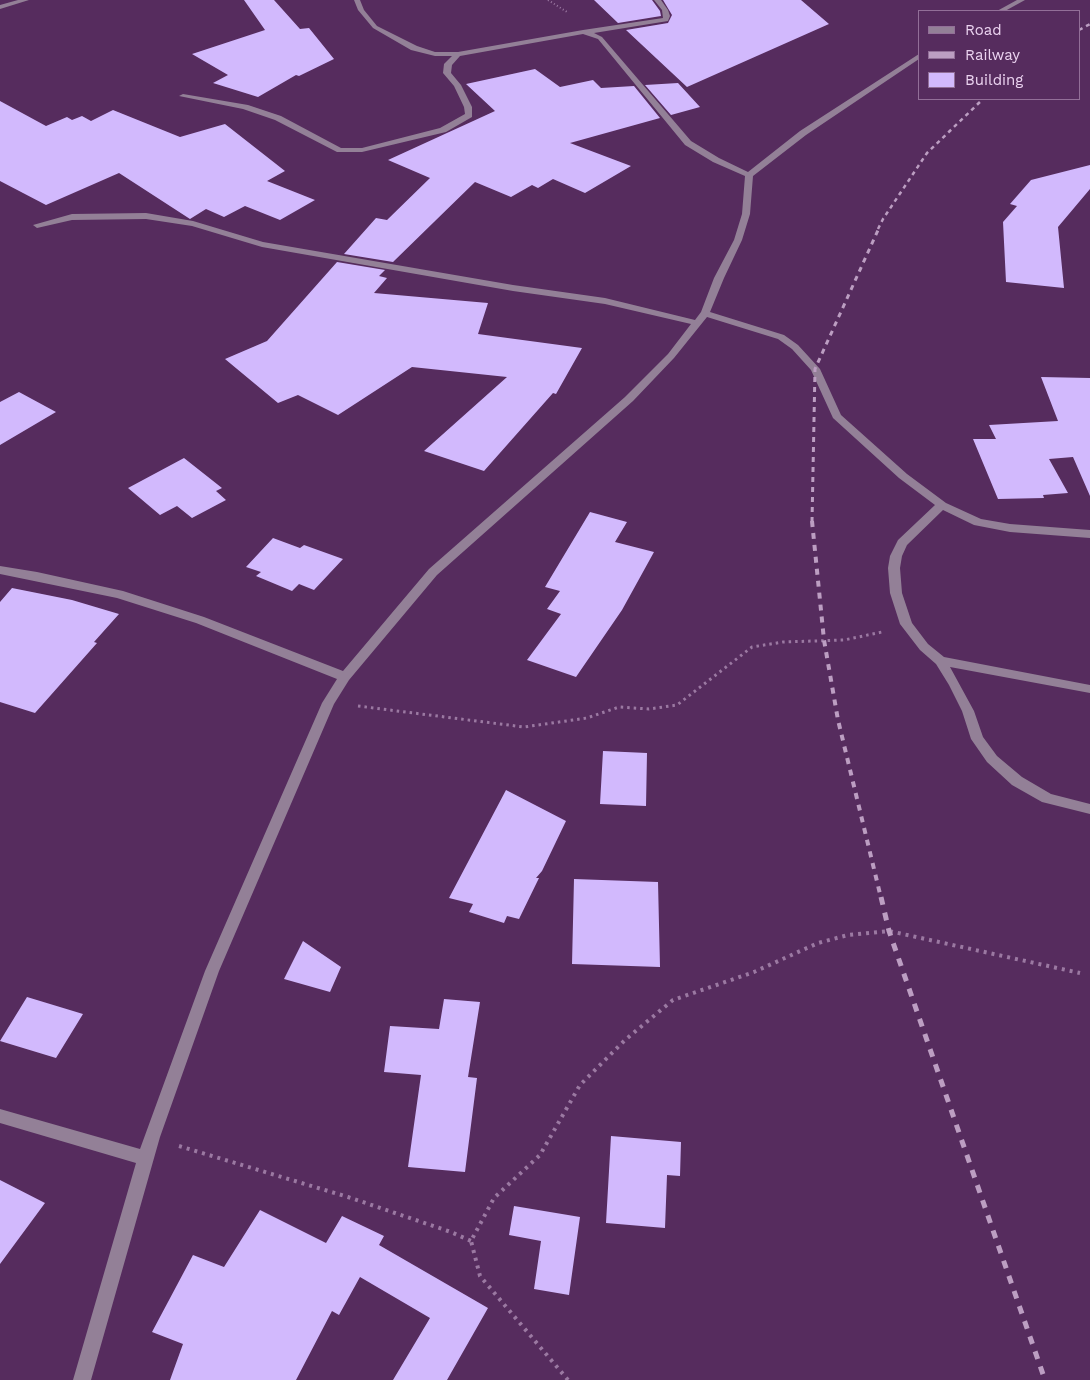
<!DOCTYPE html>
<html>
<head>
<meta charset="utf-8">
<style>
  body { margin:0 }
  #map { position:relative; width:1090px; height:1380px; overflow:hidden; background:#562c5e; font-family:"Work Sans",sans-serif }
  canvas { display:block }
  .legend { position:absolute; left:918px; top:10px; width:162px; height:90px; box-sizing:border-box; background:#562c5e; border:1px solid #926f98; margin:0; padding:6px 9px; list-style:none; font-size:15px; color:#ebd3f0 }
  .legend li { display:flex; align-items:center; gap:10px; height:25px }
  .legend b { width:25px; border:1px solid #926f98 }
</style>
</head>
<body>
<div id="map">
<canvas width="1090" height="1380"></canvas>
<ul class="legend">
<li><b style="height:6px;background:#938097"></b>Road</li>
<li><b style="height:6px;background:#bc9ec2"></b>Railway</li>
<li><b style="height:14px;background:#d2b9fd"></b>Building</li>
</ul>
</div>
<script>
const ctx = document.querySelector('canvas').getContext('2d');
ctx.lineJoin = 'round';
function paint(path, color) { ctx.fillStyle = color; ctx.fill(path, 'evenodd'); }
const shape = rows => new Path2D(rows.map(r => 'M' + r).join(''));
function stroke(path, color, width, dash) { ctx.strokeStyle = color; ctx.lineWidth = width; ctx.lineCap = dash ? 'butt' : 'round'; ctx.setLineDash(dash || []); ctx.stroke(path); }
paint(shape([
  [244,0,274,0,300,29,309,28,334,59,299,76,296,75,258,97,213,83,228,75,192,54,265,30],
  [594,0,652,0,660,11,661,16,618,23],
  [663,0,801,0,829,24,687,87,626,30,668,23,672,15],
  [535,69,560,87,593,80,601,88,634,86,660,118,570,143,631,166,585,193,553,179,538,188,532,185,511,197,475,182,393,262,344,254,376,218,387,220,430,178,388,160,495,111,466,84],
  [678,83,700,107,671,115,645,85],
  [0,101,46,126,67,117,72,120,82,116,91,121,113,110,180,137,225,124,285,171,267,181,315,200,280,220,245,206,224,217,206,209,190,219,119,173,46,205,0,181],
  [1090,165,1090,189,1058,227,1064,288,1006,282,1003,222,1017,206,1010,204,1031,180],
  [337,262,385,270,379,276,387,278,374,293,488,303,478,334,582,348,556,394,553,393,484,471,424,451,507,377,412,367,338,415,298,395,278,403,225,359,267,341],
  [1041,377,1090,378,1090,496,1073,457,1049,459,1068,493,1043,495,1044,498,998,499,973,439,996,439,989,425,1058,421],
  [19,392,56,412,0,445,0,402],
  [184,458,222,488,216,491,226,500,192,518,177,506,160,515,128,488],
  [590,512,627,522,615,542,654,552,622,610,576,677,527,660,561,614,547,609,560,591,545,587],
  [273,538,300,548,304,545,343,559,314,590,299,584,292,591,256,576,261,572,246,567],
  [12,588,72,600,119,614,94,642,97,643,35,713,0,702,0,602],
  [603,751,647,753,646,806,600,804],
  [506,790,566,821,542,871,536,878,539,878,519,919,507,916,504,923,469,912,473,904,449,898],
  [574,879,658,882,660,967,572,964],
  [303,941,341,967,330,992,284,979],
  [27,997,83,1014,56,1058,0,1041],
  [444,999,480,1002,468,1077,477,1078,465,1172,408,1167,421,1075,384,1072,390,1026,439,1029],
  [611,1136,681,1142,680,1176,667,1175,665,1228,606,1223],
  [0,1180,45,1203,0,1264],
  [514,1206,580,1217,569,1295,534,1289,541,1241,509,1235],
  [260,1210,326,1243,342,1216,384,1236,379,1245,488,1308,447,1380,393,1380,430,1318,360,1277,339,1315,332,1311,296,1380,170,1380,183,1344,152,1332,193,1255,224,1267]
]), '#d2b9fd');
stroke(shape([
  [548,0,567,12]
]), '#9b79a2', 2, [1, 2.5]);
stroke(shape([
  [358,706,524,727,587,718,619,707,649,709,677,705,752,647,783,642,844,640,882,632]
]), '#9b79a2', 3, [2.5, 4]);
stroke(shape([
  [179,1146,348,1197,451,1232,471,1241],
  [568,1380,480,1276,471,1241,494,1198,540,1155,580,1085,625,1040,673,1000,754,972,818,943,848,935,889,931,1080,973]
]), '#9b79a2', 4, [3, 5]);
paint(shape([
  [18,0,29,0,0,9,0,5,18,0],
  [354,0,360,0,364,10,377,26,417,46,435,52,458,52,583,30,663,18,662,10,654,0,661,0,668,10,670,16,668,21,594,33,602,37,691,141,719,158,748,172,800,131,919,54,919,59,806,135,753,176,750,214,742,240,724,278,710,312,784,335,798,345,820,369,841,415,907,474,946,503,981,519,1010,524,1090,530,1090,538,1010,532,974,525,943,510,907,545,902,556,900,568,902,593,912,623,928,644,944,657,1090,685,1090,693,950,667,974,711,983,737,997,756,1022,777,1051,794,1090,804,1090,814,1042,802,1012,785,987,762,971,739,962,711,949,685,936,664,920,650,900,624,890,593,888,568,890,556,898,540,935,505,899,478,833,418,811,370,792,349,778,339,707,317,674,358,633,401,437,575,349,680,334,704,219,971,160,1137,91,1380,73,1380,136,1163,0,1123,0,1109,140,1149,205,971,322,703,337,679,196,623,117,598,0,574,0,566,37,572,123,591,204,617,343,671,429,569,625,397,668,354,691,324,605,304,513,291,262,247,192,226,146,219,72,220,37,228,33,225,72,214,146,213,193,221,263,242,513,285,605,298,695,320,701,312,714,278,734,240,742,214,745,176,713,162,685,145,598,39,583,34,460,56,452,65,451,73,461,85,472,107,472,117,446,132,362,152,337,152,275,120,243,109,179,96,183,94,248,105,281,116,341,148,362,148,440,128,465,114,464,107,454,86,443,73,444,64,452,56,435,56,411,50,373,28,358,10,354,0],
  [1017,0,1025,0,1005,11,997,11,1017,0]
]), '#938097');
stroke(shape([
  [1079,30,1090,24],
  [878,229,883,219,927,153,983,99]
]), '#bc9ec2', 2.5, [4, 4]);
stroke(shape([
  [812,522,815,369,879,228]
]), '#bc9ec2', 3, [5, 5]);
stroke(shape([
  [812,521,824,640,838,720,881,898]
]), '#bc9ec2', 4, [6, 6]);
stroke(shape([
  [881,897,889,931,1045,1380]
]), '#bc9ec2', 5, [8, 8]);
</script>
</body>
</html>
